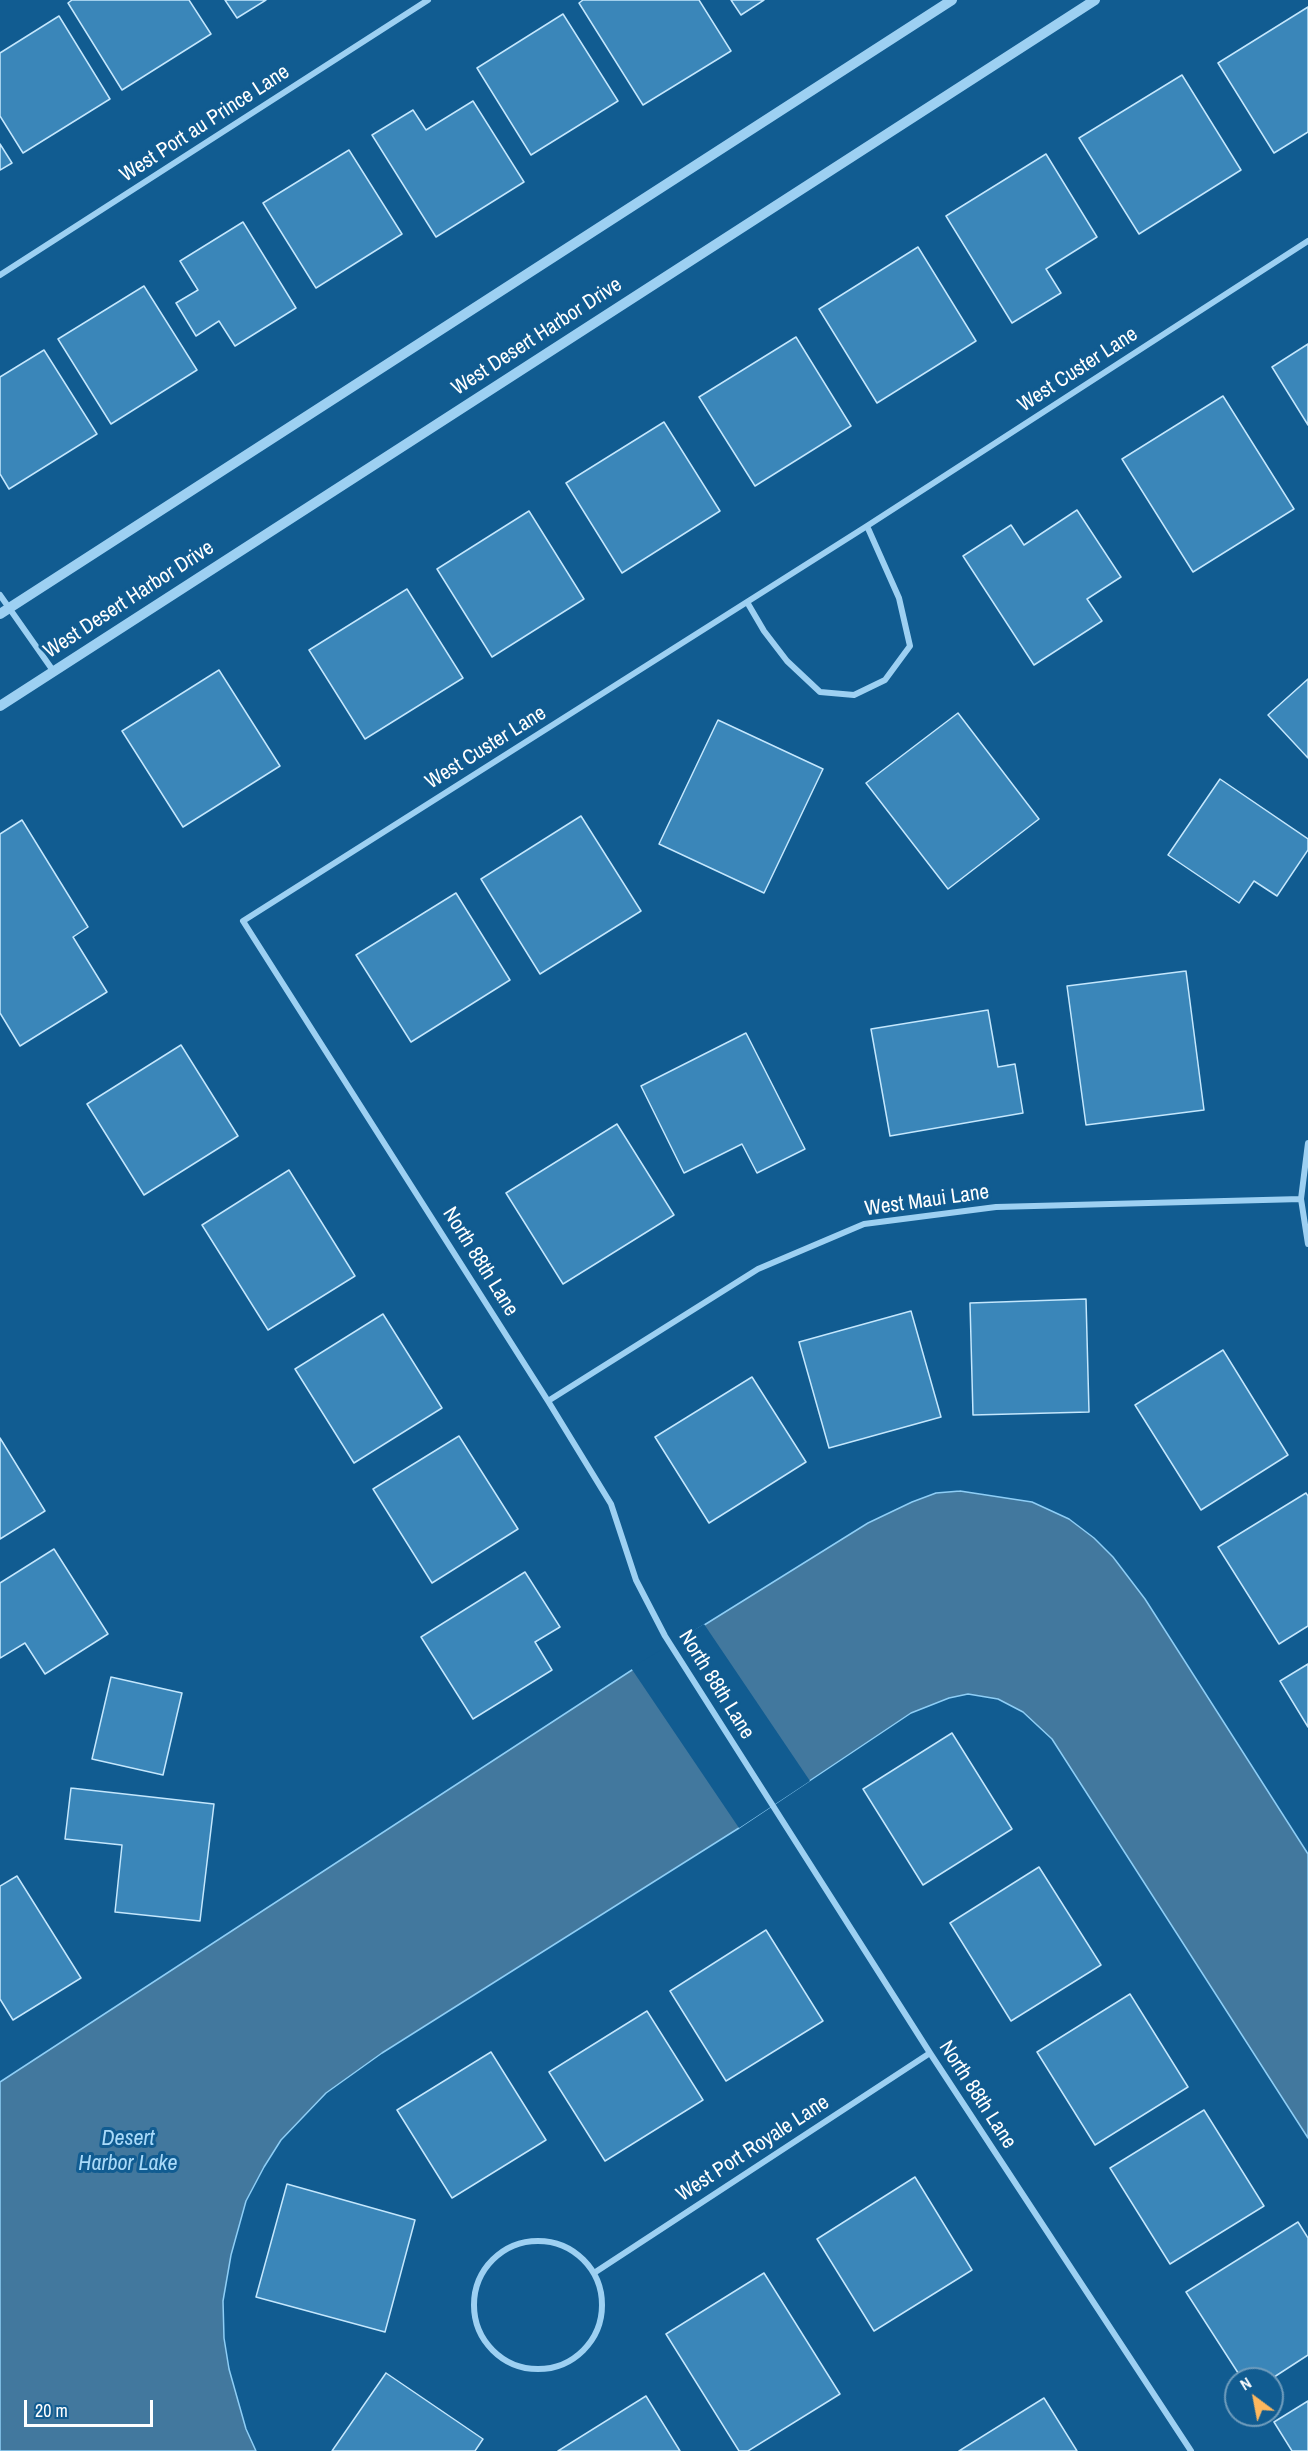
<!DOCTYPE html>
<html>
<head>
<meta charset="utf-8">
<style>
  body { margin:0 }
  #map { position:relative; width:1308px; height:2451px; overflow:hidden; background:#115c91; font-family:"Archivo Narrow",sans-serif }
  canvas { display:block }
  .north { position:absolute; left:1224px; top:2367px; width:60px; height:60px; box-sizing:border-box; background:#115c91; border:2px solid #709dbd; border-radius:50%; rotate:328deg; font-size:16px; font-weight:700; line-height:24px; text-align:center; color:#fff }
  .north::after { content:''; display:block; margin:auto; width:21px; height:27px; background:#ffb85e; clip-path:polygon(50% 0,100% 100%,50% 72%,0 100%) }
  .scale { position:absolute; left:24px; top:2400px; width:129px; height:27px; box-sizing:border-box; border:3px solid #fff; border-top:0; padding-left:8px; font-size:18px; line-height:21px; white-space:nowrap; color:#fff; -webkit-text-stroke:4px #115c91; paint-order:stroke }
</style>
</head>
<body>
<div id="map">
<canvas width="1308" height="2451"></canvas>
<div class="north">N</div>
<div class="scale">20 m</div>
</div>
<script>
const ctx = document.querySelector('canvas').getContext('2d');
ctx.lineJoin = 'round';
function paint(path, color) { ctx.fillStyle = color; ctx.fill(path, 'evenodd'); }
const shape = rows => new Path2D(rows.map(r => 'M' + r).join(''));
function stroke(path, color, width, dash) { ctx.strokeStyle = color; ctx.lineWidth = width; ctx.lineCap = dash ? 'butt' : 'round'; ctx.setLineDash(dash || []); ctx.stroke(path); }
function write(font, color, halo, rows, align = 'center') {
  ctx.font = font + ' "Archivo Narrow",sans-serif'; ctx.lineWidth = 6; ctx.setLineDash([]); ctx.textBaseline = 'middle'; ctx.strokeStyle = halo; ctx.fillStyle = color; for (const [text, x, y, turn = 0] of rows) {
    ctx.save(); ctx.translate(x, y); ctx.rotate((+turn || 0) * Math.PI / 180); ctx.textAlign = isNaN(turn) ? turn : align; if (halo) ctx.strokeText(text, 0, 0); ctx.fillText(text, 0, 0); ctx.restore();
  }
}
const water = shape([
  [960,1491,1032,1502,1069,1519,1094,1538,1113,1557,1145,1599,1308,1854,1308,2138,1052,1739,1023,1712,998,1699,968,1694,949,1698,911,1713,739,1828,382,2053,326,2093,281,2140,264,2167,246,2201,231,2255,223,2301,224,2338,229,2369,246,2429,256,2451,0,2451,0,2082,632,1670,868,1523,912,1502,936,1493,960,1491]
]);
paint(water, '#42789e');
stroke(water, '#8ecef6', 1.5);
paint(shape([
  [704,1624,810,1781,739,1828,631,1668]
]), '#115c91');
const building = shape([
  [72,0,189,0,211,34,122,90,68,3,72,0],
  [225,0,266,0,237,18,225,0],
  [583,0,699,0,731,51,643,105,579,3,583,0],
  [731,0,764,0,741,15,731,0],
  [1308,7,1308,132,1274,153,1218,63,1308,7],
  [563,14,618,101,531,155,477,68,563,14],
  [59,16,110,99,23,153,0,116,0,53,59,16],
  [1182,75,1241,170,1139,234,1079,138,1182,75],
  [473,101,524,182,436,237,372,135,413,110,426,130,473,101],
  [0,144,12,163,0,170,0,144],
  [349,150,402,234,316,288,263,203,349,150],
  [1046,154,1097,237,1046,269,1061,293,1012,323,946,216,1046,154],
  [243,222,296,308,235,346,219,321,196,336,176,303,198,290,180,261,243,222],
  [918,247,976,341,877,403,819,309,918,247],
  [144,286,197,370,111,424,58,339,144,286],
  [796,337,851,426,755,486,699,397,796,337],
  [1308,344,1308,425,1272,367,1308,344],
  [44,350,97,434,9,489,0,474,0,377,44,350],
  [1223,396,1294,509,1193,572,1122,459,1223,396],
  [664,422,720,511,622,573,566,483,664,422],
  [1077,510,1121,577,1087,599,1102,621,1034,665,963,556,1011,525,1024,545,1077,510],
  [529,511,584,599,492,657,437,569,529,511],
  [407,589,463,678,365,739,309,650,407,589],
  [219,670,280,766,183,827,122,731,219,670],
  [1308,679,1308,758,1268,715,1308,679],
  [958,713,1039,819,948,889,866,783,958,713],
  [718,720,823,769,764,893,659,844,718,720],
  [1220,779,1308,839,1308,850,1277,896,1254,881,1239,903,1168,855,1220,779],
  [581,816,641,911,540,974,481,879,581,816],
  [22,820,88,927,73,937,107,992,20,1046,0,1013,0,834,22,820],
  [456,893,510,980,411,1042,356,955,456,893],
  [1186,971,1204,1110,1086,1125,1067,986,1186,971],
  [988,1010,998,1067,1015,1064,1023,1113,890,1136,871,1029,988,1010],
  [746,1033,805,1149,757,1173,742,1144,684,1173,641,1086,746,1033],
  [181,1045,238,1136,144,1195,87,1104,181,1045],
  [617,1124,674,1215,563,1284,506,1193,617,1124],
  [289,1170,355,1276,268,1330,202,1225,289,1170],
  [1086,1299,1089,1412,973,1415,970,1303,1086,1299],
  [911,1311,941,1417,829,1448,799,1342,911,1311],
  [383,1314,442,1408,354,1463,295,1369,383,1314],
  [1223,1350,1288,1455,1201,1510,1135,1405,1223,1350],
  [752,1377,806,1462,709,1523,655,1437,752,1377],
  [459,1436,518,1529,432,1583,373,1489,459,1436],
  [0,1438,45,1511,0,1539,0,1438],
  [1306,1493,1308,1496,1308,1626,1279,1644,1218,1547,1306,1493],
  [54,1549,108,1634,45,1674,25,1643,0,1658,0,1583,54,1549],
  [525,1572,560,1627,535,1642,552,1670,473,1719,421,1637,525,1572],
  [1308,1664,1308,1727,1280,1681,1308,1664],
  [111,1677,182,1693,163,1775,92,1759,111,1677],
  [952,1733,1012,1829,923,1885,863,1789,952,1733],
  [71,1788,214,1804,200,1921,115,1912,122,1845,65,1839,71,1788],
  [1039,1867,1101,1965,1011,2021,950,1923,1039,1867],
  [17,1876,81,1978,13,2020,0,1999,0,1886,17,1876],
  [766,1930,823,2021,726,2081,670,1991,766,1930],
  [1130,1994,1188,2087,1095,2145,1037,2052,1130,1994],
  [647,2011,703,2100,605,2161,549,2072,647,2011],
  [491,2052,546,2140,452,2198,397,2110,491,2052],
  [1204,2110,1264,2206,1170,2264,1110,2168,1204,2110],
  [915,2177,972,2270,874,2331,817,2239,915,2177],
  [287,2184,415,2220,385,2332,256,2297,287,2184],
  [1298,2222,1308,2238,1308,2355,1271,2379,1242,2379,1186,2292,1298,2222],
  [764,2273,840,2394,748,2451,739,2451,666,2334,764,2273],
  [386,2373,483,2439,475,2451,332,2451,386,2373],
  [646,2396,680,2451,558,2451,646,2396],
  [1044,2398,1077,2451,959,2451,1044,2398],
  [1308,2401,1308,2451,1292,2451,1274,2422,1308,2401]
]);
paint(building, '#3a86b9');
stroke(building, '#c4e7fd', 1.5);
stroke(shape([
  [0,275,428,0],
  [0,595,54,672],
  [747,602,764,631,787,661,820,692,854,695,885,680,910,646,899,598,867,526],
  [1301,1199,1308,1244],
  [548,1401,758,1269,864,1224,996,1207,1301,1199,1308,1143],
  '474 2305a64 64 0 1 1 128 0a64 64 0 1 1-128 0Z',
  [594,2273,930,2053],
  [1191,2451,930,2053,665,1636,636,1580,611,1504,548,1401,243,921,867,526,1308,241]
]), '#9dd0f2', 6);
stroke(shape([
  [0,614,952,0],
  [0,706,1095,0]
]), '#9dd0f2', 10);
write('21px', '#fff', '#115c91', [
  ["West Port au Prince Lane",205,124,-33],
  ["West Desert Harbor Drive",537,337,-33],
  ["West Custer Lane",1078,370,-33],
  ["West Desert Harbor Drive",129,600,-33],
  ["West Custer Lane",486,748,-32],
  ["West Maui Lane",927,1201,-8],
  ["North 88th Lane",480,1262,58],
  ["North 88th Lane",716,1685,58],
  ["North 88th Lane",977,2095,57],
  ["West Port Royale Lane",753,2149,-33]
]);
write('italic 22px', '#a9daf9', '#115c91', [
  ["Desert",128,2139],
  ["Harbor Lake",128,2164]
]);
</script>
</body>
</html>
